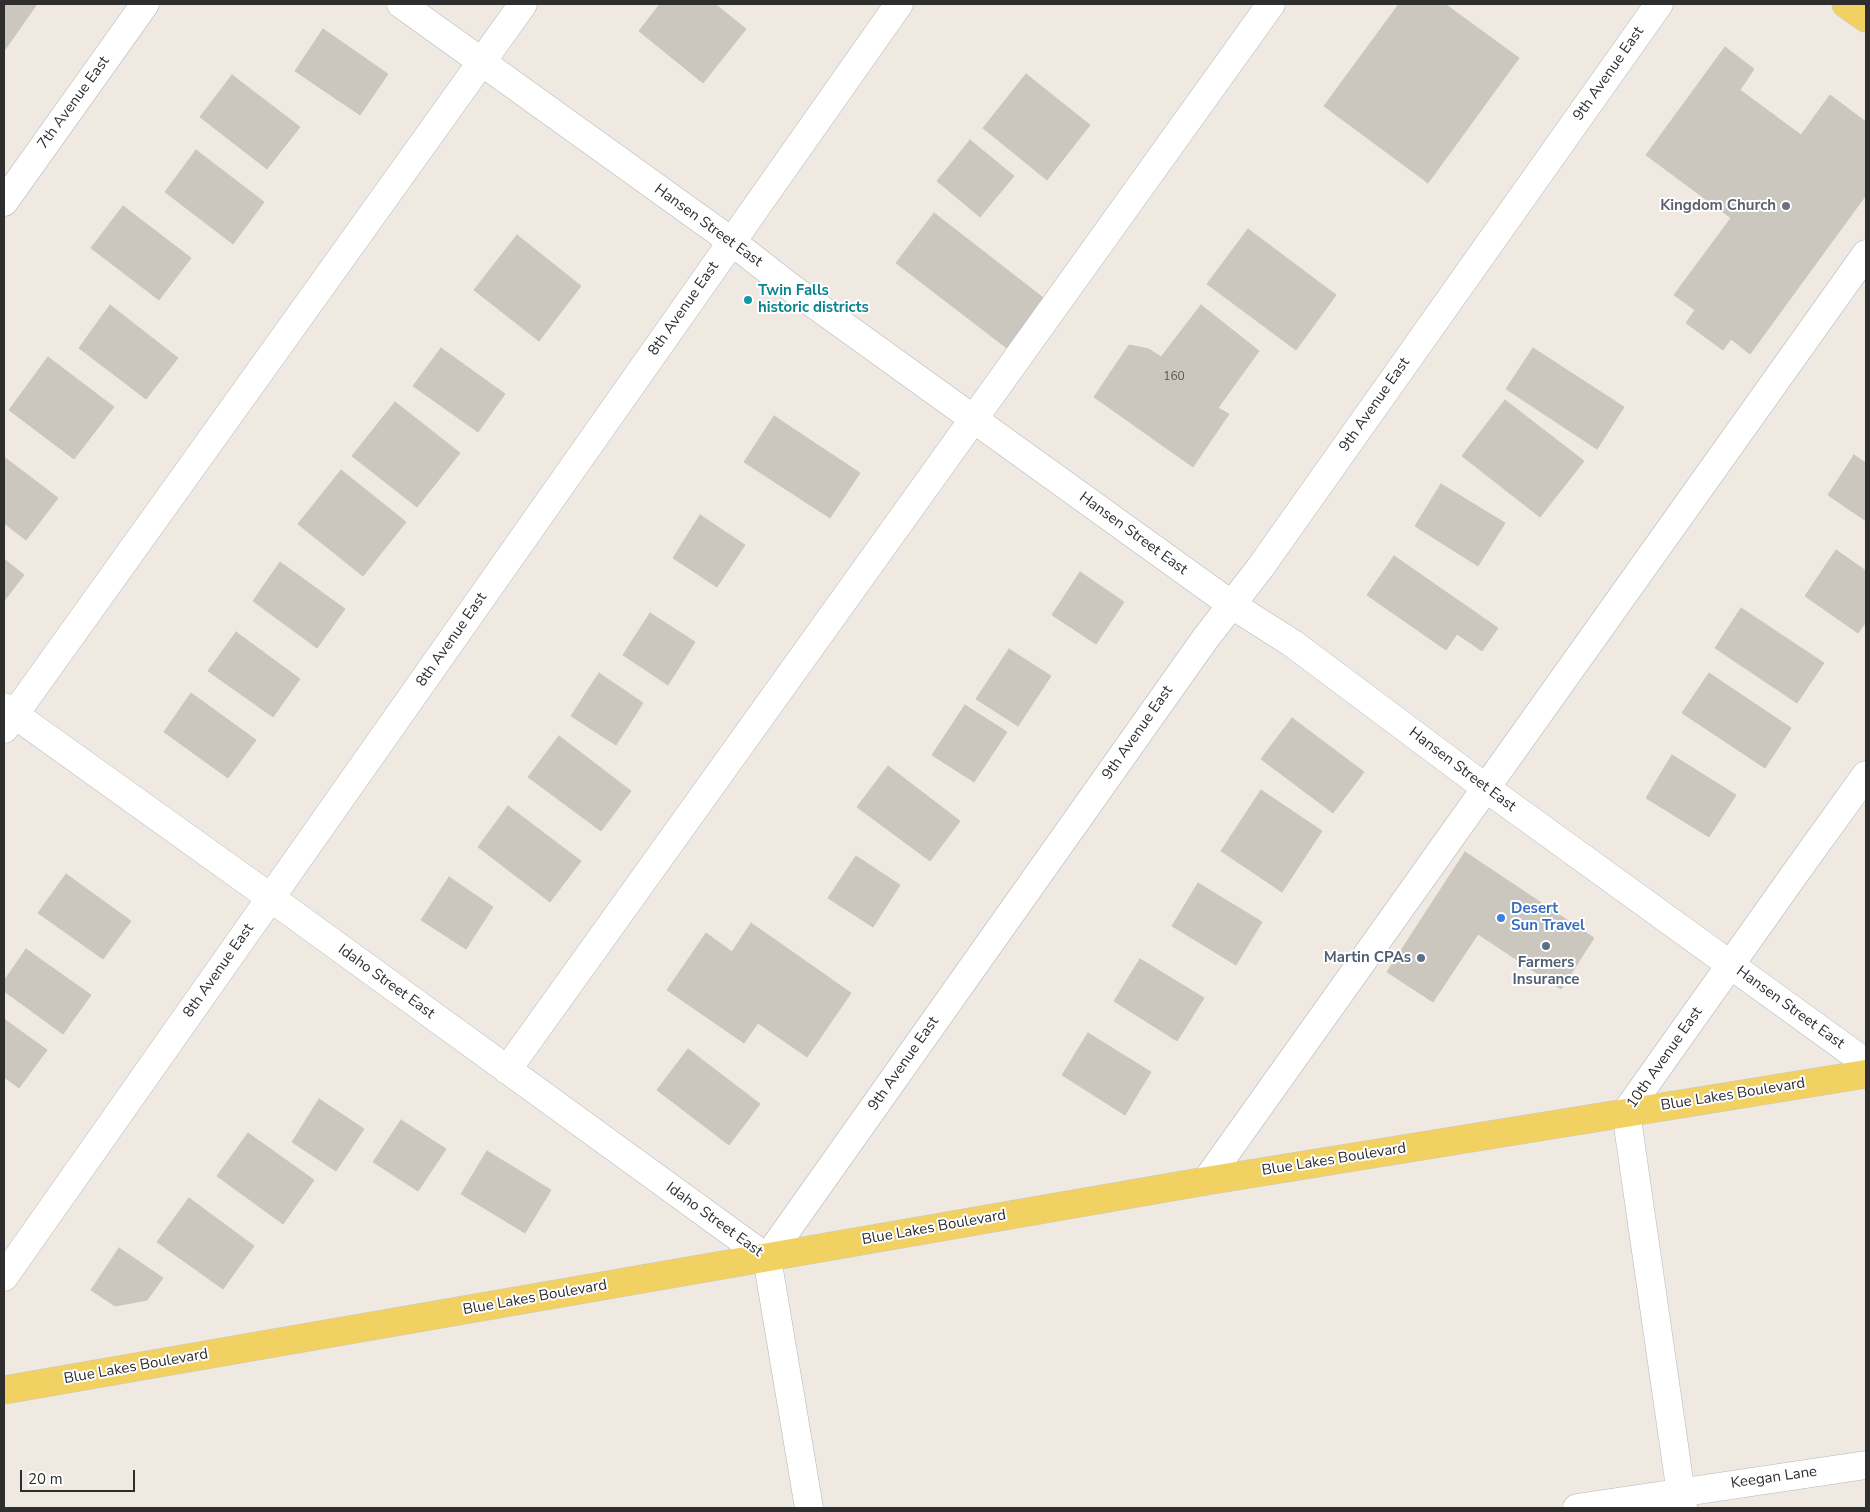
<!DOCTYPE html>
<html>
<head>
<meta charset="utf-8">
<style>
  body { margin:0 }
  #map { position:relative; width:1870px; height:1512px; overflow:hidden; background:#efe9e1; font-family:"Nunito Sans",sans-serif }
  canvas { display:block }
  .frame { position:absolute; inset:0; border:5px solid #2e2e2e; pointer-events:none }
  .scale { position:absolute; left:20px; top:1470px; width:115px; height:22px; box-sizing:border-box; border:2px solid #2e2e2e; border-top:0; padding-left:6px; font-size:15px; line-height:18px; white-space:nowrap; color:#2e2e2e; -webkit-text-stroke:4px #fff; paint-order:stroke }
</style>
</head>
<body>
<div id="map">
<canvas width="1870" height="1512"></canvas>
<div class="frame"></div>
<div class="scale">20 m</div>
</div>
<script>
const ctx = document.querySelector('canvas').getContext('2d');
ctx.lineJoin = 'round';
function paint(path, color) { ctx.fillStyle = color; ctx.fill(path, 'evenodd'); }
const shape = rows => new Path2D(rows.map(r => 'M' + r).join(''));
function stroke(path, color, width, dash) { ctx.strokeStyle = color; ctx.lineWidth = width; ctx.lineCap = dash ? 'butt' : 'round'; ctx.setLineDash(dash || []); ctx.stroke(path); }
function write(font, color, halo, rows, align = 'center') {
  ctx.font = font + ' "Nunito Sans",sans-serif'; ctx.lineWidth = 4; ctx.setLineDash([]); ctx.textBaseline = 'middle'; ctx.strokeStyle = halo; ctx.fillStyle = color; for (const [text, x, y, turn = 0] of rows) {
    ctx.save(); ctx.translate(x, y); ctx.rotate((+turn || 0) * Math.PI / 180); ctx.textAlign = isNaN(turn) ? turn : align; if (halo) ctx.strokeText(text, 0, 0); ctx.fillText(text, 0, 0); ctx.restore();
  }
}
const building = shape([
  [4,4,37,4,4,51,4,4],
  [660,4,715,4,746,29,703,83,639,31,660,4],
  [1399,4,1445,4,1519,58,1428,183,1324,106,1399,4],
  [323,29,388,74,360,115,295,71,323,29],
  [1725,47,1754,69,1740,90,1801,135,1830,95,1866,122,1866,195,1750,354,1731,339,1723,350,1686,323,1695,310,1674,295,1731,218,1646,155,1725,47],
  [1026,74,1090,125,1047,180,983,128,1026,74],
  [232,75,300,127,267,169,200,117,232,75],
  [970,140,1014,176,980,217,937,181,970,140],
  [196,150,264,202,233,244,165,192,196,150],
  [123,206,191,258,159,300,91,248,123,206],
  [934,213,1046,300,1008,349,896,263,934,213],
  [1248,229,1336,295,1296,350,1207,284,1248,229],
  [517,235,581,286,539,341,474,290,517,235],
  [110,305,178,358,146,399,79,348,110,305],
  [1201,305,1259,351,1218,408,1229,414,1193,467,1094,397,1129,345,1149,349,1161,357,1201,305],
  [441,348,505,394,478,432,413,386,441,348],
  [1533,348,1624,407,1597,449,1506,389,1533,348],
  [48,357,114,407,74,459,9,410,48,357],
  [1505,400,1584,461,1540,517,1462,456,1505,400],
  [395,402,460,453,417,507,352,456,395,402],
  [774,416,860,473,830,518,744,462,774,416],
  [1854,455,1866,463,1866,521,1828,495,1854,455],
  [4,457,58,498,26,540,4,523,4,457],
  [341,470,406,522,363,576,298,524,341,470],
  [1441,484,1505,523,1478,566,1415,526,1441,484],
  [700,515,745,545,717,587,673,558,700,515],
  [1836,550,1866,571,1866,622,1858,633,1805,596,1836,550],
  [1394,556,1498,628,1482,651,1457,634,1446,650,1367,595,1394,556],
  [4,559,24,575,4,601,4,559],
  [280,562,345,609,317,648,253,601,280,562],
  [1080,572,1124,602,1096,644,1052,615,1080,572],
  [1741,608,1824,663,1797,703,1715,648,1741,608],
  [650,613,695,642,668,685,623,655,650,613],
  [236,632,300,679,273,717,208,671,236,632],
  [1009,649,1051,676,1018,726,976,699,1009,649],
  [599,673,643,703,616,745,571,716,599,673],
  [1709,673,1791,728,1765,768,1682,713,1709,673],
  [191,693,256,740,228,778,164,732,191,693],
  [965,705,1007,732,974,782,932,755,965,705],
  [1292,718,1364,772,1333,813,1261,759,1292,718],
  [559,736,631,791,601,831,528,777,559,736],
  [1672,755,1736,795,1709,837,1646,798,1672,755],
  [888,766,960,821,930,861,857,807,888,766],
  [1261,790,1322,831,1282,892,1221,851,1261,790],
  [508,806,581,861,550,902,478,847,508,806],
  [1465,852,1594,938,1561,989,1478,934,1433,1002,1387,972,1465,852],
  [856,856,900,885,873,927,828,898,856,856],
  [66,874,131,921,103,959,38,913,66,874],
  [449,877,493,907,466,949,421,920,449,877],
  [1198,883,1262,922,1236,965,1172,926,1198,883],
  [751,923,851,993,807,1057,758,1023,744,1043,667,990,706,933,732,952,751,923],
  [26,949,91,995,63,1034,4,991,4,981,26,949],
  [1140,959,1204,998,1177,1041,1114,1001,1140,959],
  [4,1019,47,1050,19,1088,4,1077,4,1019],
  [1088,1033,1151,1072,1125,1115,1062,1075,1088,1033],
  [688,1049,760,1104,729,1145,657,1090,688,1049],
  [319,1099,364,1129,336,1171,292,1142,319,1099],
  [401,1120,446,1149,418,1191,373,1162,401,1120],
  [248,1133,314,1180,283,1224,217,1176,248,1133],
  [487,1151,551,1190,525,1233,461,1194,487,1151],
  [189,1198,254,1246,223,1289,157,1242,189,1198],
  [119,1248,163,1278,147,1300,115,1306,91,1290,119,1248]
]);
paint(building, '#cbc7bf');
stroke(building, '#cbc5ba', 1);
const minor = shape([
  [401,4,731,241,786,284,1232,605,1292,643,1486,788,1866,1063],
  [4,202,145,4],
  [4,707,271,898,767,1258],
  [4,729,523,4],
  [507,1070,1271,4],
  [1206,1181,1866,254],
  [4,1277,899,4],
  [809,1508,767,1258,1205,639,1260,568,1659,4],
  [1577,1508,1866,1465],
  [1683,1508,1626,1112,1799,868,1866,775]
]);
const major = shape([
  [1846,4,1866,18],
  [4,1390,1206,1181,1866,1074]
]);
stroke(minor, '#b4b7c1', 29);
stroke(major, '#c9c9c9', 29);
stroke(minor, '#fff', 28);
stroke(major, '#f2d163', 28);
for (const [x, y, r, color] of [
  [1786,206,5,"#6b7280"],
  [748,300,5,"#0f9aa8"],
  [1501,918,5,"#3f7fe0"],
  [1546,946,5,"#5c6f8a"],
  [1421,958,5,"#5c6f8a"]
]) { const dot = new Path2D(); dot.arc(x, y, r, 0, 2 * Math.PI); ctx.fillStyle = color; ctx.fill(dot); stroke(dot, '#fff', 2); }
write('12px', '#555452', null, [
  ["160",1174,377]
]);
write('15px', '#2e2e2e', '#fff', [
  ["9th Avenue East",1609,74,-55],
  ["7th Avenue East",74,103,-54],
  ["Hansen Street East",708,226,36],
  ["8th Avenue East",684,309,-55],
  ["9th Avenue East",1375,405,-55],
  ["Hansen Street East",1133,534,36],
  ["8th Avenue East",452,640,-55],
  ["9th Avenue East",1138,733,-55],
  ["Hansen Street East",1462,770,37],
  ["8th Avenue East",219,971,-55],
  ["Idaho Street East",386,982,36],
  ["Hansen Street East",1790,1008,36],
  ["10th Avenue East",1665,1058,-55],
  ["9th Avenue East",904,1064,-55],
  ["Blue Lakes Boulevard",1733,1095,-9],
  ["Blue Lakes Boulevard",1334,1160,-9],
  ["Idaho Street East",714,1220,36],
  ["Blue Lakes Boulevard",934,1228,-10],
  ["Blue Lakes Boulevard",535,1298,-10],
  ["Blue Lakes Boulevard",136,1367,-10],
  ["Keegan Lane",1774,1478,-8]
]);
write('bold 15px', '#5b616d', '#fff', [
  ["Kingdom Church",1776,206]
], 'right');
write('bold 15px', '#0d838f', '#fff', [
  ["Twin Falls",758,291],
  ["historic districts",758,308]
], 'left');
write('bold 15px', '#366cbe', '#fff', [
  ["Desert",1511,909],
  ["Sun Travel",1511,926]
], 'left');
write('bold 15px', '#4e5e75', '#fff', [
  ["Martin CPAs",1411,958],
  ["Farmers",1546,963,"center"],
  ["Insurance",1546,980,"center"]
], 'right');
</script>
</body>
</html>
